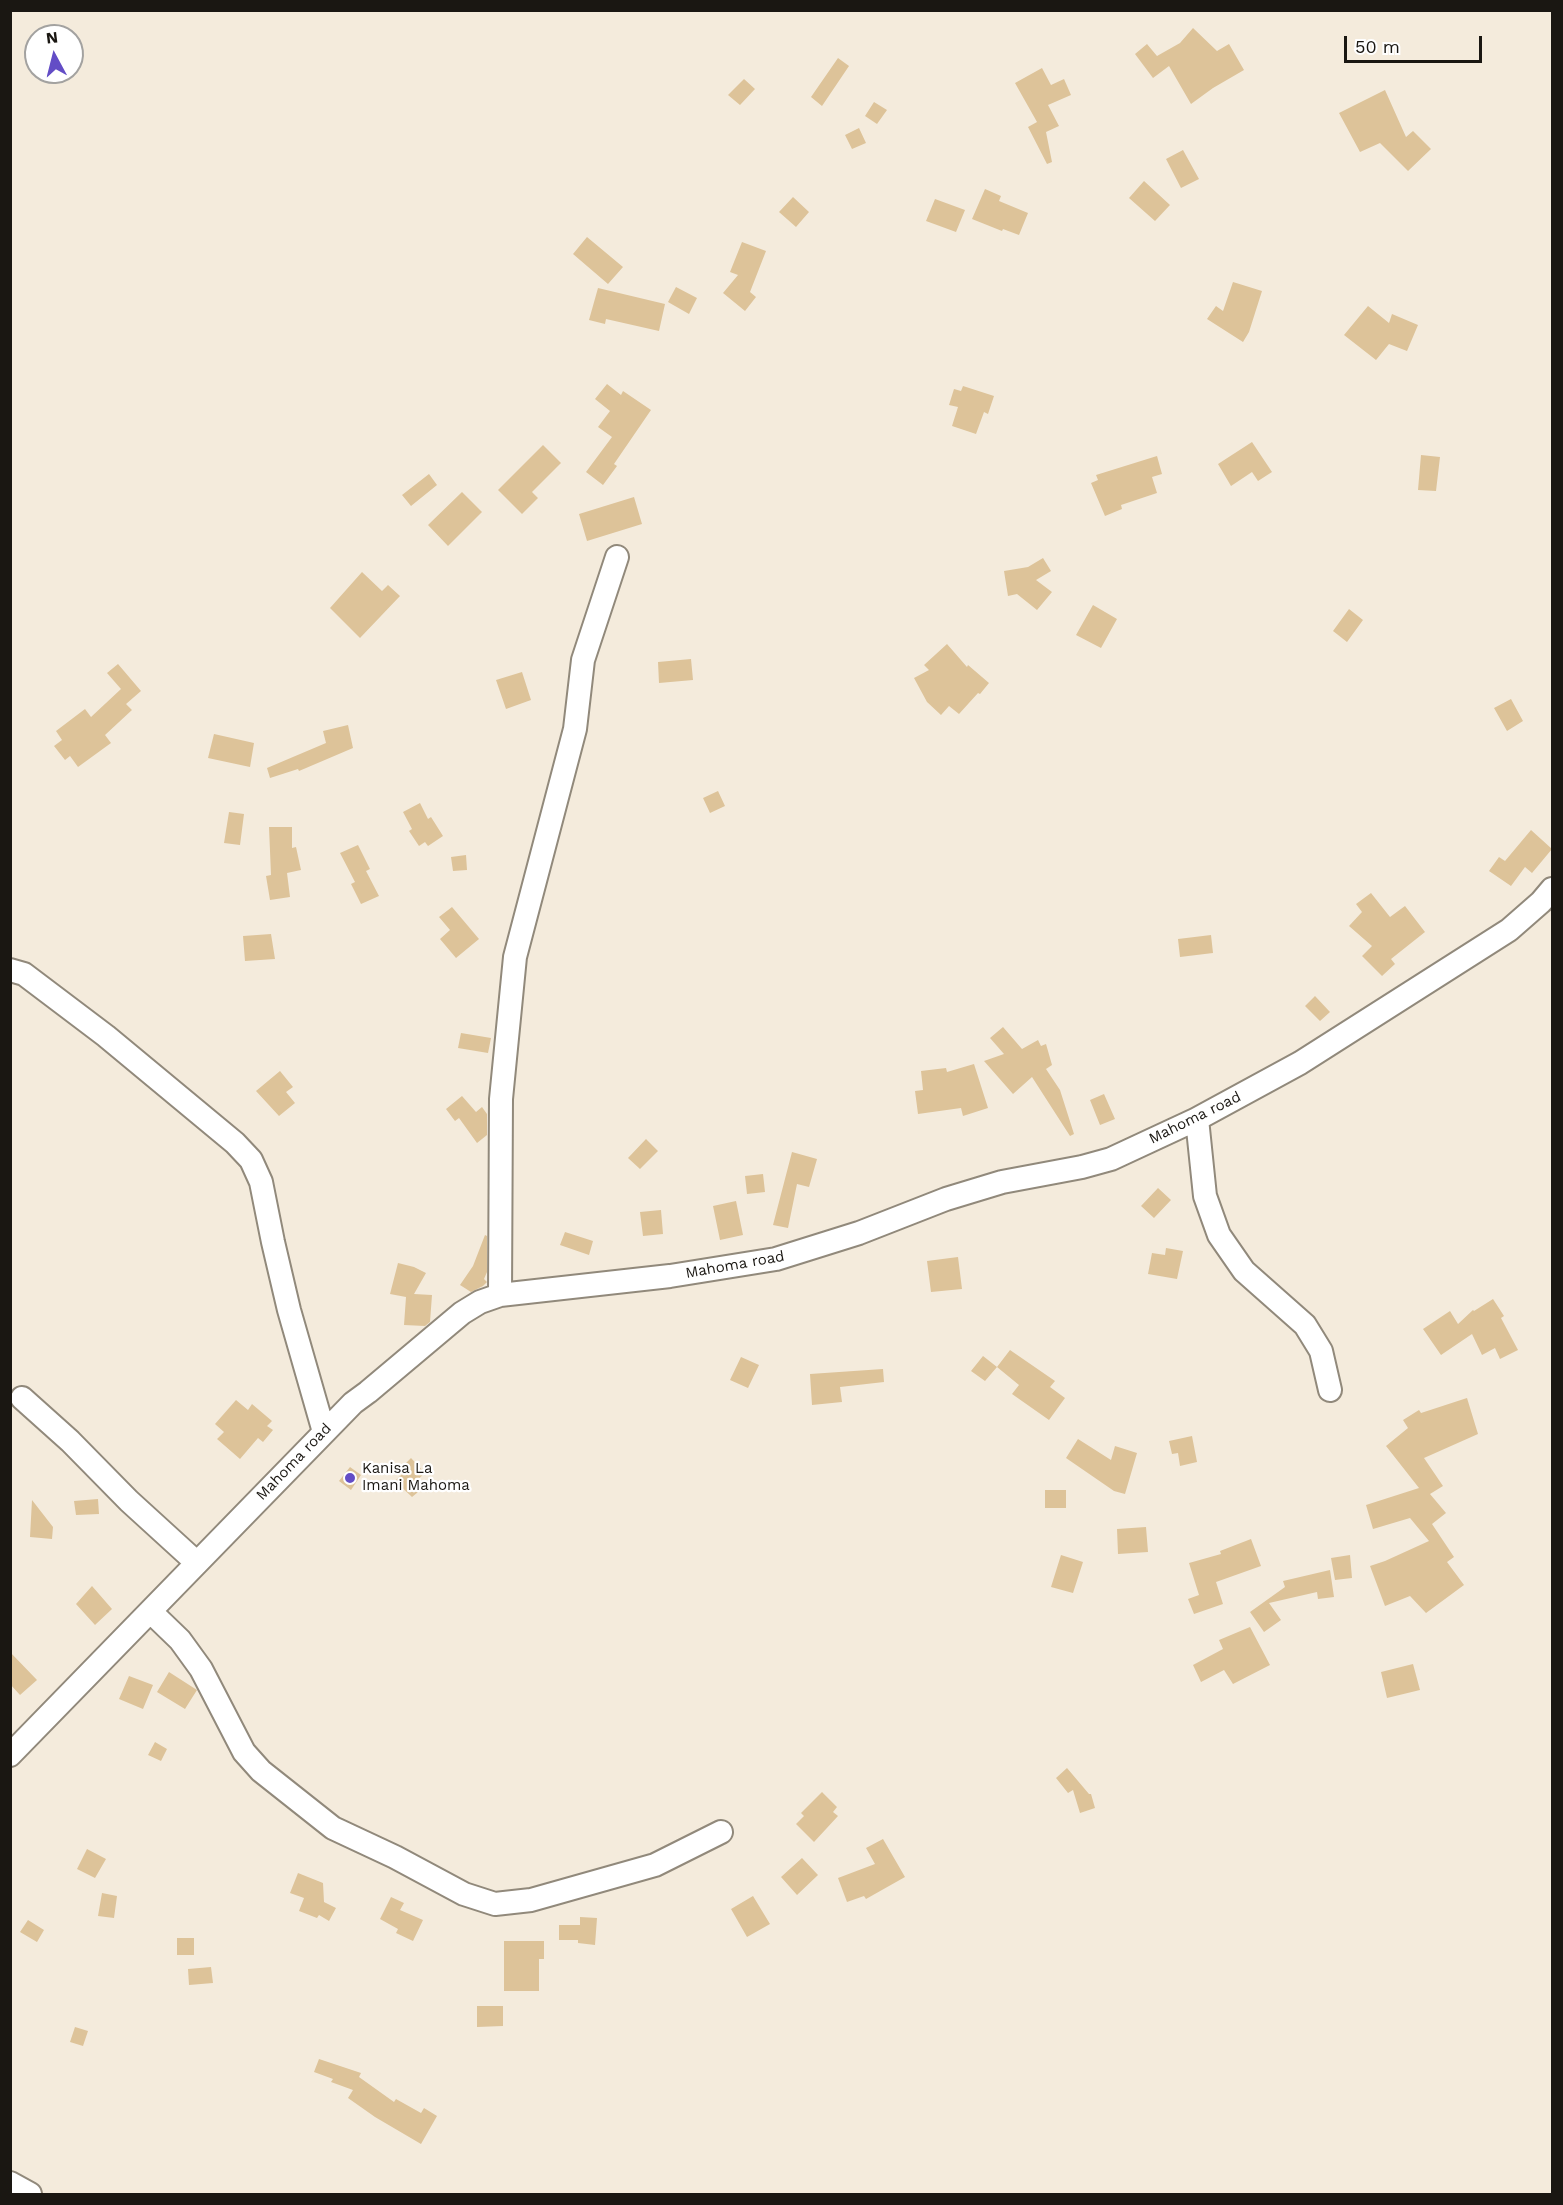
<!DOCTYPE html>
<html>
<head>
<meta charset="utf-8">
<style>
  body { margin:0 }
  #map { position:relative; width:1563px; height:2205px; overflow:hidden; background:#f4ebdc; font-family:"Work Sans",sans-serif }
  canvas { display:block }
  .frame { position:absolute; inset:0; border:12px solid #1a1712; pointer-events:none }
  .north { position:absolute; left:24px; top:24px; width:60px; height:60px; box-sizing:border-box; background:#fff; border:2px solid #a3a2a0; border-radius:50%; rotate:353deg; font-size:16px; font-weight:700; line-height:24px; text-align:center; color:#1a1712 }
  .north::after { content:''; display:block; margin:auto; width:21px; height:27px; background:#634dc6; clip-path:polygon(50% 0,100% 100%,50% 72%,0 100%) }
  .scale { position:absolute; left:1344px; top:36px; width:138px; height:27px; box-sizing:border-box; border:3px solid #1a1712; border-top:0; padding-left:8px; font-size:18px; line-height:21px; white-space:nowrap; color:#1a1712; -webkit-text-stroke:4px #fff; paint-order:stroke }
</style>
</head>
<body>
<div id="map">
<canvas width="1563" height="2205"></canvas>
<div class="frame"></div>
<div class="north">N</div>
<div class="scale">50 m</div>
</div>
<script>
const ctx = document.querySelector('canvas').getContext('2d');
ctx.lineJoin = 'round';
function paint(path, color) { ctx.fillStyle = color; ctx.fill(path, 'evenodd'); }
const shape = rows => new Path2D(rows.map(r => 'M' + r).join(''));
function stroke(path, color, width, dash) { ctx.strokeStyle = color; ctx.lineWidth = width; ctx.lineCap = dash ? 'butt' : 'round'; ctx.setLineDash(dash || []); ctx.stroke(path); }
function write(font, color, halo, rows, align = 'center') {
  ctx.font = font + ' "Work Sans",sans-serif'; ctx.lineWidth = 4.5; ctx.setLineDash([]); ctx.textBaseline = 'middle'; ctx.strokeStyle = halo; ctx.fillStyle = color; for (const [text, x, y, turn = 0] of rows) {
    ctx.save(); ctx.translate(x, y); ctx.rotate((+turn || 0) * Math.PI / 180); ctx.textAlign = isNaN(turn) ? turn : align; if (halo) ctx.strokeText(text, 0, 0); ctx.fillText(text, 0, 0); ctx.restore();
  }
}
paint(shape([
  [1193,28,1217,51,1229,44,1244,70,1213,88,1191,104,1169,66,1153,78,1135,54,1147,44,1157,56,1180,43],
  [838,58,849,66,822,106,811,97],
  [1042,68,1051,85,1064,79,1071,95,1048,105,1059,126,1046,132,1052,162,1047,164,1028,127,1037,122,1015,83],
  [744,79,755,89,740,105,728,95],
  [1385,90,1406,137,1413,131,1431,149,1408,171,1380,143,1360,152,1339,113],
  [874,102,887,110,877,124,865,116],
  [859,128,866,143,852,149,845,135],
  [1183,150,1199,179,1181,188,1166,159],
  [1144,181,1170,205,1155,221,1129,198],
  [985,189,1001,196,999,201,1028,213,1019,235,1003,229,1002,231,972,219],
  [793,197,809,212,796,227,779,212],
  [935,199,965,210,956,232,926,221],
  [587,237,623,267,608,284,573,254],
  [742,242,766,251,750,292,756,297,745,311,723,293,738,275,730,272],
  [1233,282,1262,291,1249,332,1243,342,1207,319,1216,306,1223,311],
  [676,287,697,298,689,314,668,302],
  [598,288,665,304,659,331,606,319,605,324,589,320],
  [1368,306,1389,323,1392,314,1418,325,1407,351,1389,344,1376,360,1344,335],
  [607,384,621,395,623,391,651,410,614,464,617,466,603,485,586,472,612,437,598,427,610,411,595,399],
  [963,386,994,396,988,414,984,412,976,434,952,426,958,407,949,405,954,389,961,391],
  [1252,442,1272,472,1258,481,1252,472,1231,486,1218,464],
  [543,445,561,463,532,492,538,498,522,514,498,490],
  [1421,455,1440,457,1436,491,1418,490],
  [1157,456,1162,474,1152,477,1157,493,1121,505,1122,509,1105,516,1091,483,1098,480,1096,475],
  [429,474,437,485,411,506,402,495],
  [462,492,482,512,448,546,428,525],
  [634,497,642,524,587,541,579,514],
  [1043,558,1051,571,1036,580,1052,592,1037,610,1017,594,1008,596,1004,571,1028,567],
  [362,572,382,591,388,585,400,596,360,638,330,608],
  [1093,605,1117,619,1101,648,1076,635],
  [1349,609,1363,620,1347,642,1333,631],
  [947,644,967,667,968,665,989,683,980,694,978,693,959,714,949,706,941,715,927,702,914,678,929,670,924,665],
  [691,659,693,680,659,683,658,662],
  [118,664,141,691,126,704,132,710,105,735,111,743,78,767,70,756,65,760,54,746,62,740,56,731,85,709,91,717,121,689,107,673],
  [522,672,531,700,506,709,496,680],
  [1511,699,1523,721,1507,731,1494,708],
  [348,725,353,748,299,771,298,769,270,778,267,768,326,743,323,731],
  [214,734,254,743,250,767,208,758],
  [718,791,725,806,710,813,703,798],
  [420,803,428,819,431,817,443,836,428,846,425,842,419,846,409,831,412,829,403,812],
  [229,812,244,814,240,845,224,843],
  [269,827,292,827,292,848,296,847,301,870,287,873,290,897,270,900,266,876,271,875],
  [1531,830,1552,849,1532,873,1525,867,1511,886,1489,871,1499,857,1505,861],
  [358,845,370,869,366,871,379,896,361,904,351,884,355,882,340,853],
  [466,855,467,870,453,871,451,857],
  [1371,893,1390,917,1405,906,1425,932,1391,959,1395,964,1382,976,1362,956,1372,946,1349,926,1362,912,1356,904],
  [452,907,479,939,456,958,440,939,450,930,439,917],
  [271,934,275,959,245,961,243,936],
  [1211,935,1213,953,1180,957,1178,939],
  [1315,996,1330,1012,1320,1021,1305,1006],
  [1003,1027,1022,1049,1038,1040,1041,1046,1046,1044,1052,1065,1046,1069,1060,1090,1074,1134,1070,1136,1032,1077,1013,1094,984,1061,1004,1054,990,1038],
  [461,1033,491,1038,488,1053,458,1048],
  [974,1064,988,1108,963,1116,961,1108,918,1114,915,1091,923,1090,921,1071,946,1068,947,1072],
  [280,1071,293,1087,286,1092,295,1103,279,1116,256,1091],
  [1104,1094,1115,1119,1100,1125,1090,1100],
  [462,1096,476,1112,482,1107,487,1114,487,1135,477,1143,459,1118,455,1121,446,1109],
  [646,1139,658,1151,640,1169,628,1158],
  [792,1152,817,1159,809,1187,797,1184,788,1228,773,1225],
  [763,1174,765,1192,747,1194,745,1176],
  [1158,1188,1171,1200,1154,1218,1141,1206],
  [736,1201,743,1235,720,1240,713,1206],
  [661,1210,663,1234,643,1236,640,1212],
  [565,1232,593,1241,589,1255,560,1245],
  [485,1235,487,1236,487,1272,484,1279,487,1282,483,1286,471,1292,460,1285,473,1266],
  [1166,1248,1183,1251,1177,1279,1148,1274,1152,1253,1165,1255],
  [958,1257,962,1289,931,1292,927,1261],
  [398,1263,414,1267,426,1273,414,1294,432,1295,430,1322,425,1326,404,1325,406,1297,390,1294],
  [1493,1299,1504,1316,1501,1318,1518,1350,1500,1359,1495,1348,1482,1355,1472,1334,1441,1355,1423,1329,1450,1311,1458,1324,1473,1310,1474,1311],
  [1010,1350,1055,1381,1050,1387,1065,1398,1049,1420,1012,1394,1019,1385,997,1367],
  [983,1356,997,1367,985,1381,971,1371],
  [741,1357,759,1365,748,1388,730,1380],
  [883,1369,884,1382,840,1387,842,1402,812,1405,810,1374],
  [1467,1398,1478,1434,1424,1458,1443,1486,1430,1494,1446,1513,1432,1524,1454,1557,1447,1562,1464,1585,1426,1613,1410,1596,1385,1606,1370,1566,1385,1561,1429,1541,1410,1518,1373,1529,1366,1505,1419,1488,1386,1446,1408,1428,1403,1420,1419,1410,1421,1413],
  [236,1400,248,1410,252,1404,272,1421,267,1426,273,1430,263,1442,258,1438,240,1459,217,1439,224,1432,215,1424],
  [1192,1436,1197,1462,1180,1466,1178,1453,1172,1454,1169,1441],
  [1078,1439,1111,1460,1115,1446,1137,1453,1125,1494,1114,1491,1066,1458],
  [411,1458,425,1473,416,1481,423,1488,412,1497,395,1481,404,1472,400,1469],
  [350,1467,361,1475,351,1490,339,1481],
  [1045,1490,1066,1490,1066,1508,1045,1508],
  [98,1499,99,1514,76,1515,74,1501],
  [32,1500,53,1527,52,1539,30,1537],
  [1146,1527,1148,1552,1118,1554,1117,1529],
  [1251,1539,1261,1566,1216,1582,1223,1604,1194,1614,1188,1599,1199,1595,1189,1563,1221,1554,1220,1551],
  [1061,1555,1083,1562,1073,1593,1051,1587],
  [1350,1555,1352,1578,1335,1580,1331,1558],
  [1330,1570,1334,1597,1318,1599,1317,1592,1269,1603,1281,1620,1264,1632,1250,1612,1285,1587,1283,1581],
  [92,1586,112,1609,95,1625,76,1604],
  [1250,1627,1270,1665,1233,1684,1224,1670,1201,1682,1193,1665,1223,1649,1219,1640],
  [10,1652,37,1680,20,1695,10,1684],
  [1413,1664,1420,1690,1387,1698,1381,1672],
  [169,1672,197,1690,185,1709,157,1692],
  [129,1676,153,1685,143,1709,119,1699],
  [155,1742,167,1749,161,1761,148,1755],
  [1067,1768,1089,1794,1091,1794,1095,1808,1080,1813,1073,1790,1068,1793,1056,1778],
  [822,1792,837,1807,833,1812,838,1816,814,1842,796,1824,804,1816,801,1813],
  [883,1839,905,1877,866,1899,864,1896,847,1902,838,1878,875,1864,866,1848],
  [87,1849,106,1859,95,1878,77,1869],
  [802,1858,818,1875,797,1895,781,1877],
  [298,1873,323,1883,324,1902,336,1908,329,1921,319,1915,317,1918,299,1911,304,1898,290,1893],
  [102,1893,117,1896,114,1918,98,1916],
  [753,1896,770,1924,747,1937,731,1909],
  [391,1897,404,1903,400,1910,423,1920,413,1941,396,1933,398,1929,380,1919],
  [580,1917,597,1918,595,1945,578,1943,578,1940,559,1940,559,1925,580,1925],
  [28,1920,44,1930,37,1942,20,1932],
  [177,1938,194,1938,194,1955,177,1955],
  [504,1941,544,1941,544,1959,539,1959,539,1991,504,1991],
  [211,1967,213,1983,189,1985,188,1969],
  [477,2006,503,2006,503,2026,477,2027],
  [75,2027,88,2031,83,2046,70,2042],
  [319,2059,361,2073,359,2077,394,2102,396,2099,421,2113,424,2108,437,2116,421,2144,375,2117,348,2098,353,2090,331,2082,333,2079,314,2072]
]), '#ddc399');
const minor = shape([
  [10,970,24,974,106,1036,235,1143,251,1160,261,1182,273,1242,289,1310,324,1432],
  [1197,1119,1205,1196,1219,1235,1244,1271,1305,1325,1321,1351,1330,1390],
  [500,1295,501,1099,515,957,575,729,583,660,617,557],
  [22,1398,70,1441,129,1501,197,1563],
  [151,1612,180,1640,201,1669,244,1752,261,1771,333,1828,395,1857,464,1894,495,1904,531,1900,655,1865,721,1832],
  [10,1755,353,1403,368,1392,462,1313,480,1302,500,1295,670,1276,776,1259,859,1233,946,1199,1002,1182,1082,1167,1111,1159,1197,1119,1300,1063,1509,930,1541,902,1552,889],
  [10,2183,30,2194]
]);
stroke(minor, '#91897b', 26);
stroke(minor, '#fff', 22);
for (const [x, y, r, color] of [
  [350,1478,6,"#634dc6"]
]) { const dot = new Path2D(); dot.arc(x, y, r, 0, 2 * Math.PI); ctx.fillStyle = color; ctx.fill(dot); stroke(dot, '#fff', 2); }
write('15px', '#1a1712', '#fff', [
  ["Mahoma road",1195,1118,-26],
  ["Mahoma road",735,1265,-10],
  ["Mahoma road",294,1462,-46]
]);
write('15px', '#1a1712', '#fff', [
  ["Kanisa La",362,1469],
  ["Imani Mahoma",362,1486]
], 'left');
</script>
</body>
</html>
